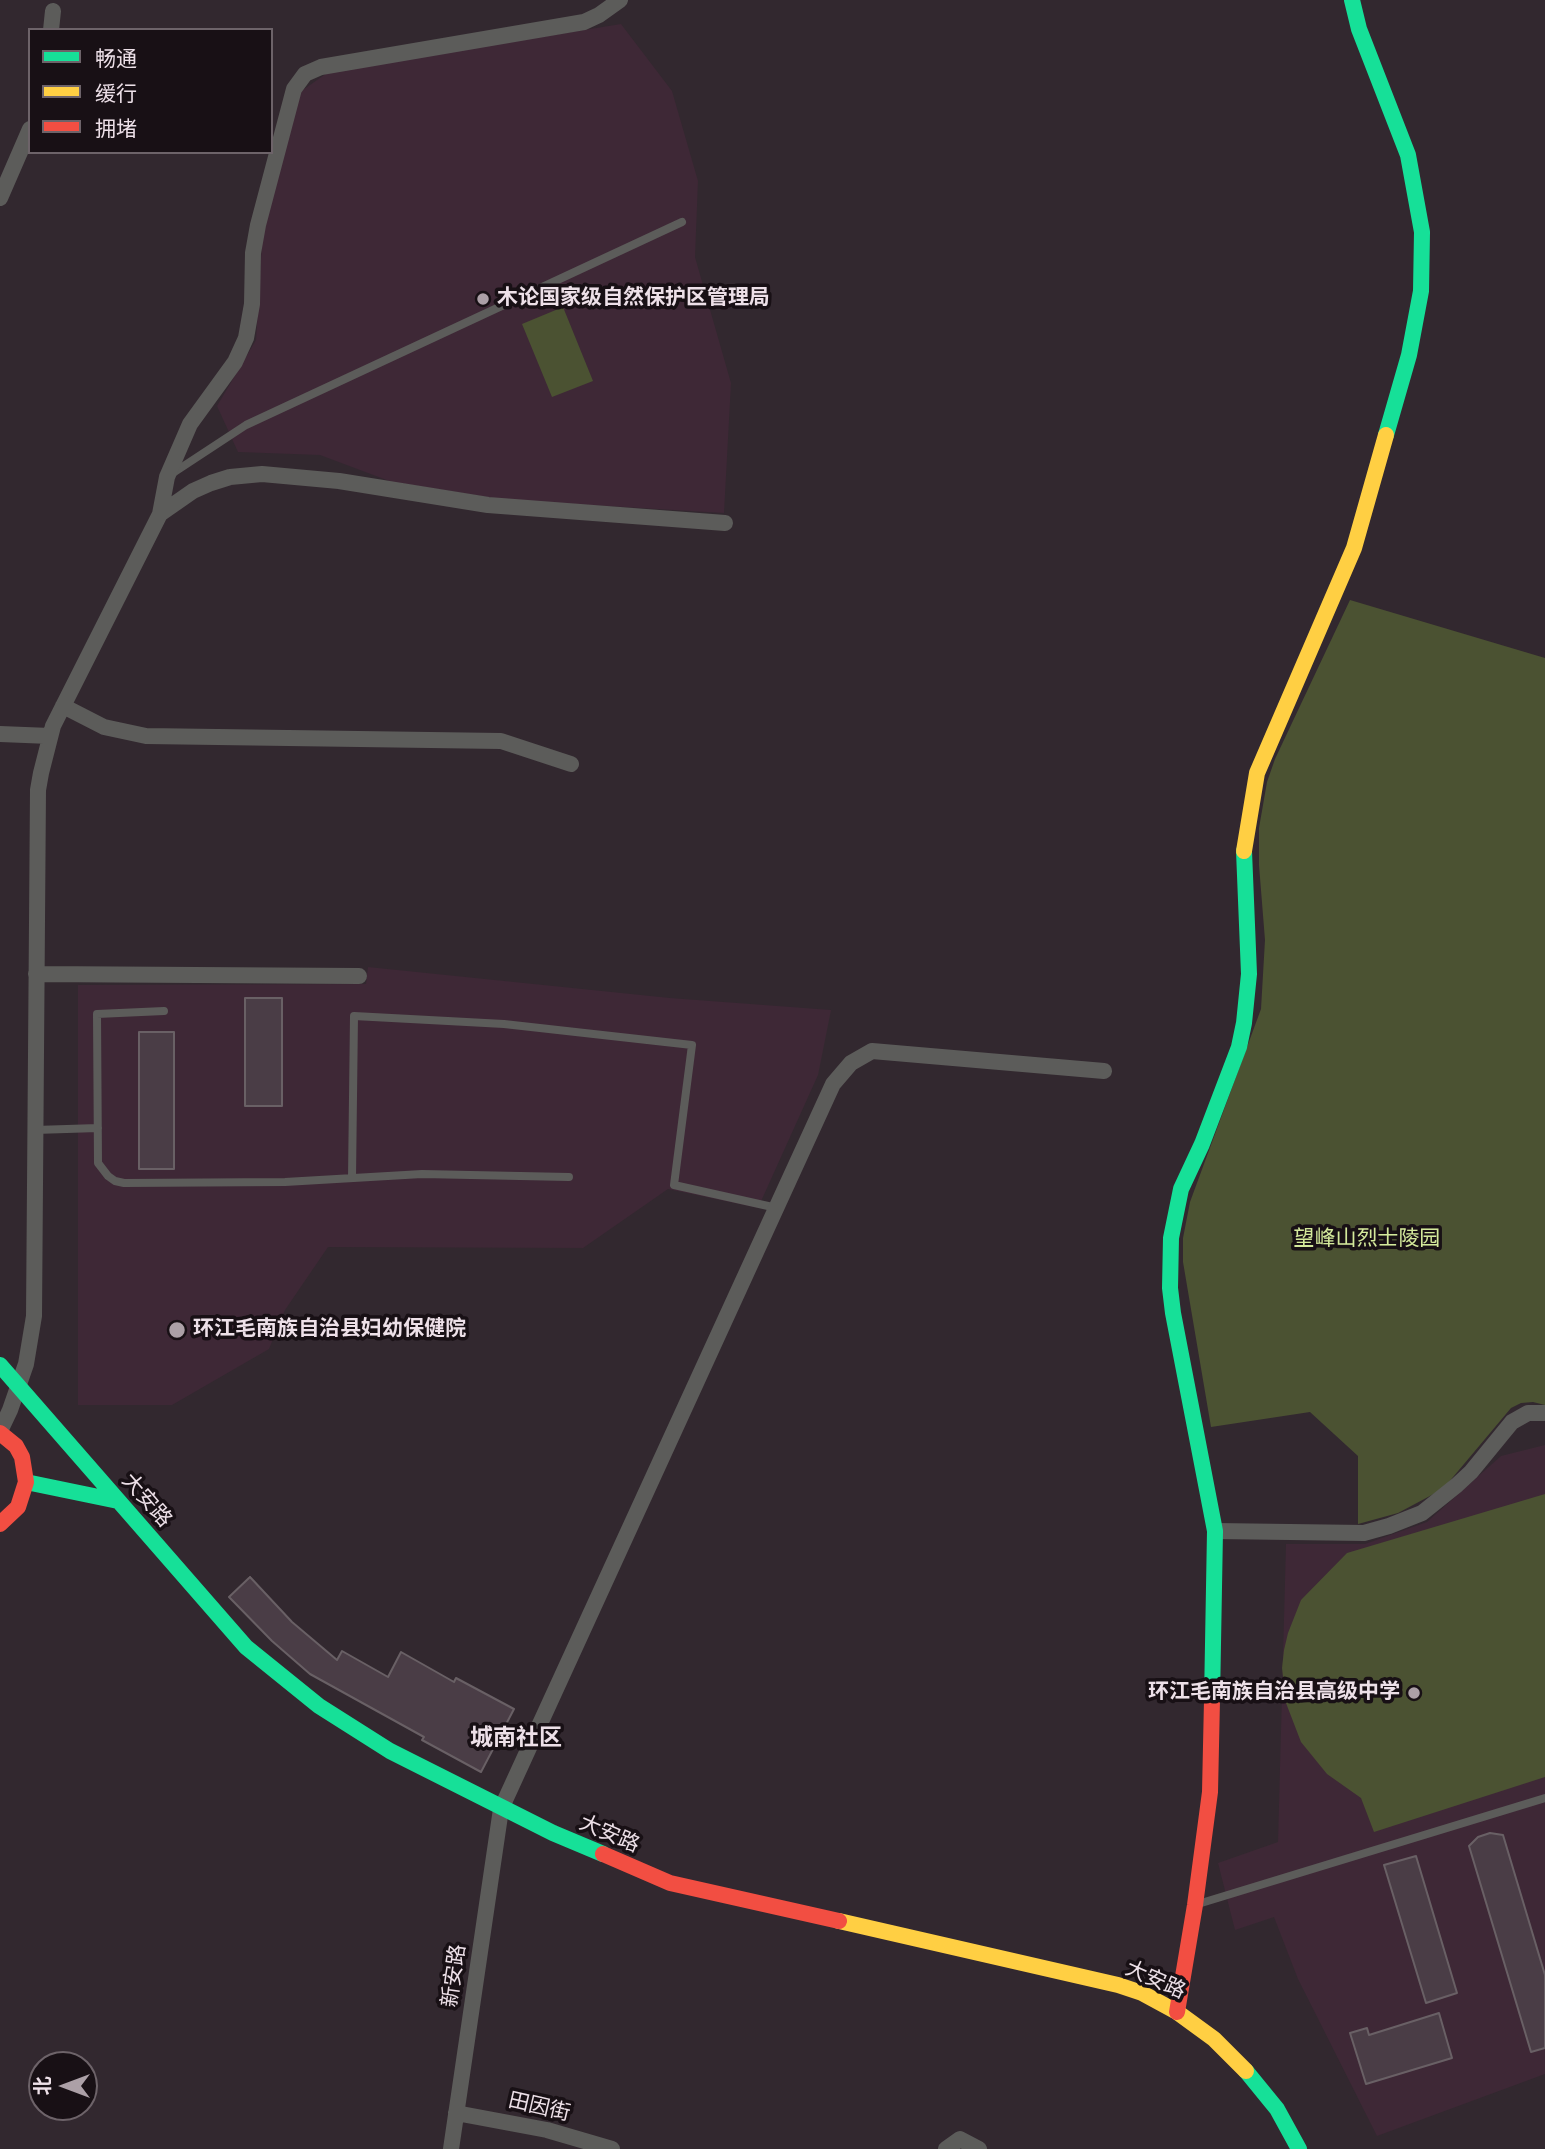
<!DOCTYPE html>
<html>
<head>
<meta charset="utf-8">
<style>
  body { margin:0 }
  #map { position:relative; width:1545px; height:2149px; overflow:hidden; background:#32282f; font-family:"Sofia Sans Condensed","Noto Sans SC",sans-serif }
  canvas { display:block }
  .legend { position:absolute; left:28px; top:28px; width:245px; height:126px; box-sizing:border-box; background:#181015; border:2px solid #6d6369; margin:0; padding:9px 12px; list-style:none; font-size:21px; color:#ede0e8 }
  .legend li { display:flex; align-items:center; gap:14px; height:35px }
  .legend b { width:35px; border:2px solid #6d6369 }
  .north { position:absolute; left:28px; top:2051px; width:70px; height:70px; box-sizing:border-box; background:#181015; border:2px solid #6d6369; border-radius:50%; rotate:270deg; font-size:19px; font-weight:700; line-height:28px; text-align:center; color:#ede0e8 }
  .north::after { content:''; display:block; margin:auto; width:24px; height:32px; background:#aca0a7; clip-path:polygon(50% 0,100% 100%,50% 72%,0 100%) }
</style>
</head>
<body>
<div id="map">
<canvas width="1545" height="2149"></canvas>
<ul class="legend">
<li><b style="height:9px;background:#16e098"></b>畅通</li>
<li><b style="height:9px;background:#ffcf43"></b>缓行</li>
<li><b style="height:9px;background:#f24e42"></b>拥堵</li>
</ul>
<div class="north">北</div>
</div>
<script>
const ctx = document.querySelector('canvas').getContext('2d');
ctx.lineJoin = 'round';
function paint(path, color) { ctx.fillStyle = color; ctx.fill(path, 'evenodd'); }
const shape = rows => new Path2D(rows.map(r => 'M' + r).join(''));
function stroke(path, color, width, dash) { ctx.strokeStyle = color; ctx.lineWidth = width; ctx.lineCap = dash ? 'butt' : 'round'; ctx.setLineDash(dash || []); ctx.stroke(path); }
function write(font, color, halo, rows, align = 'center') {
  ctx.font = font + ' "Sofia Sans Condensed","Noto Sans SC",sans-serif'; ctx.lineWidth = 7; ctx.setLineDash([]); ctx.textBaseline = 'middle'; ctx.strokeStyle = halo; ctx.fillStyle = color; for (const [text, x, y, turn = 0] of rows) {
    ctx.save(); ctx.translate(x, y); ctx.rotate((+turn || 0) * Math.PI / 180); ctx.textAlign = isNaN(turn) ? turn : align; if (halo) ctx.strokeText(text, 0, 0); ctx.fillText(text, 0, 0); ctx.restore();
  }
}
paint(shape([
  [621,24,672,91,698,181,695,257,731,383,724,513,506,500,392,482,320,455,238,452,217,406,256,340,263,227,300,92,330,71],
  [368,967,670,998,831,1010,818,1075,758,1208,668,1189,583,1248,328,1247,285,1310,269,1349,172,1405,78,1405,78,985,366,984],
  [1545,1445,1545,2074,1377,2136,1298,1979,1274,1917,1235,1930,1218,1863,1278,1842,1286,1544,1365,1544,1427,1522,1501,1456]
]), '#3e2836');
paint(shape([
  [563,307,593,381,552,397,522,324],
  [1350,600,1545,658,1545,1405,1533,1402,1521,1403,1511,1408,1443,1489,1398,1513,1358,1524,1358,1456,1310,1412,1211,1427,1183,1262,1183,1238,1190,1202,1261,1009,1265,940,1259,865,1259,828,1267,782,1275,759],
  [1545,1494,1545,1777,1374,1832,1361,1798,1327,1774,1301,1742,1286,1703,1282,1668,1284,1650,1288,1633,1301,1600,1347,1553]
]), '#4b5232');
const building = shape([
  [245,998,282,998,282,1106,245,1106,245,998],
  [139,1032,174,1032,174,1169,139,1169,139,1032],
  [250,1577,292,1622,337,1660,342,1651,388,1677,401,1652,454,1682,456,1678,514,1709,481,1772,422,1740,424,1737,310,1674,272,1641,229,1597,250,1577],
  [1490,1833,1503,1835,1545,1975,1545,2048,1531,2052,1469,1846,1478,1837,1490,1833],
  [1416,1856,1457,1993,1426,2003,1384,1865,1416,1856],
  [1439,2013,1452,2058,1366,2084,1350,2033,1367,2028,1369,2035,1439,2013]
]);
paint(building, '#4a3d46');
stroke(building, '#696065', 2);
stroke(shape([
  [173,473,246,425,682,222],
  [164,1011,97,1014,98,1163,108,1176,115,1181,124,1183,285,1182,422,1174,569,1177],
  [35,1130,98,1128],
  [352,1178,354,1016,504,1024,692,1045,674,1185,777,1208],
  [1198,1904,1545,1798]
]), '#5c5c5a', 8);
stroke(shape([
  [51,30,53,11],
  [0,198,30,129],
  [160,514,193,491,211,483,230,477,262,474,339,481,488,505,725,523],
  [63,706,104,727,146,736,501,741,571,764],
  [0,734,50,736],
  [36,974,359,976],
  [0,1431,10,1410,26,1364,34,1316,38,790,41,773,53,726,160,514,167,477,190,424,235,362,246,338,252,304,253,253,258,225,294,89,305,74,321,67,584,22,599,15,620,0],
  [1215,1531,1364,1533,1389,1526,1422,1513,1457,1485,1471,1472,1512,1422,1528,1413,1545,1413],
  [456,2113,547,2130,612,2149],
  [451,2149,501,1809,833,1084,851,1063,872,1051,1104,1071],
  [946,2149,960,2139,979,2149]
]), '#5c5c5a', 16);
stroke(shape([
  [1352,0,1359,29,1408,155,1422,232,1421,291,1409,355,1386,435],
  [0,1365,246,1647,319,1706,390,1751,553,1833,603,1854],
  [26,1482,118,1501],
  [1212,1700,1215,1531,1173,1313,1170,1288,1171,1238,1181,1189,1202,1144,1239,1047,1244,1023,1249,974,1244,851],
  [1246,2071,1277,2109,1299,2149]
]), '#16e098', 16);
stroke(shape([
  [1244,851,1257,773,1354,548,1386,435],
  [839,1921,1118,1985,1142,1993,1177,2012,1214,2039,1246,2071]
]), '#ffcf43', 16);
stroke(shape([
  [0,1433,16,1446,22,1457,26,1482,18,1507,0,1524],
  [603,1854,670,1883,839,1921],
  [1177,2012,1195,1905,1210,1792,1212,1700]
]), '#f24e42', 16);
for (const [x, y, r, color] of [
  [483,299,7,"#aca0a7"],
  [177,1330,9,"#aca0a7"],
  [1414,1693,7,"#aca0a7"]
]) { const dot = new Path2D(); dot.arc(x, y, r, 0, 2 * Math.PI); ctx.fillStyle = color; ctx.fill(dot); stroke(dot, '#181015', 2.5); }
write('bold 21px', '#ede0e8', '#181015', [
  ["木论国家级自然保护区管理局",497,299],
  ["环江毛南族自治县妇幼保健院",193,1330],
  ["环江毛南族自治县高级中学",1400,1693,"right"]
], 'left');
write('21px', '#d4e99b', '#181015', [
  ["望峰山烈士陵园",1367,1240]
]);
write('21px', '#ede0e8', '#181015', [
  ["大安路",146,1501,49],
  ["大安路",609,1835,23],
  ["新安路",455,1976,-82],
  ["大安路",1155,1981,24],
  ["田因街",539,2108,13]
]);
write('bold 23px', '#ede0e8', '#181015', [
  ["城南社区",516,1739]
]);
</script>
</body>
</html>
